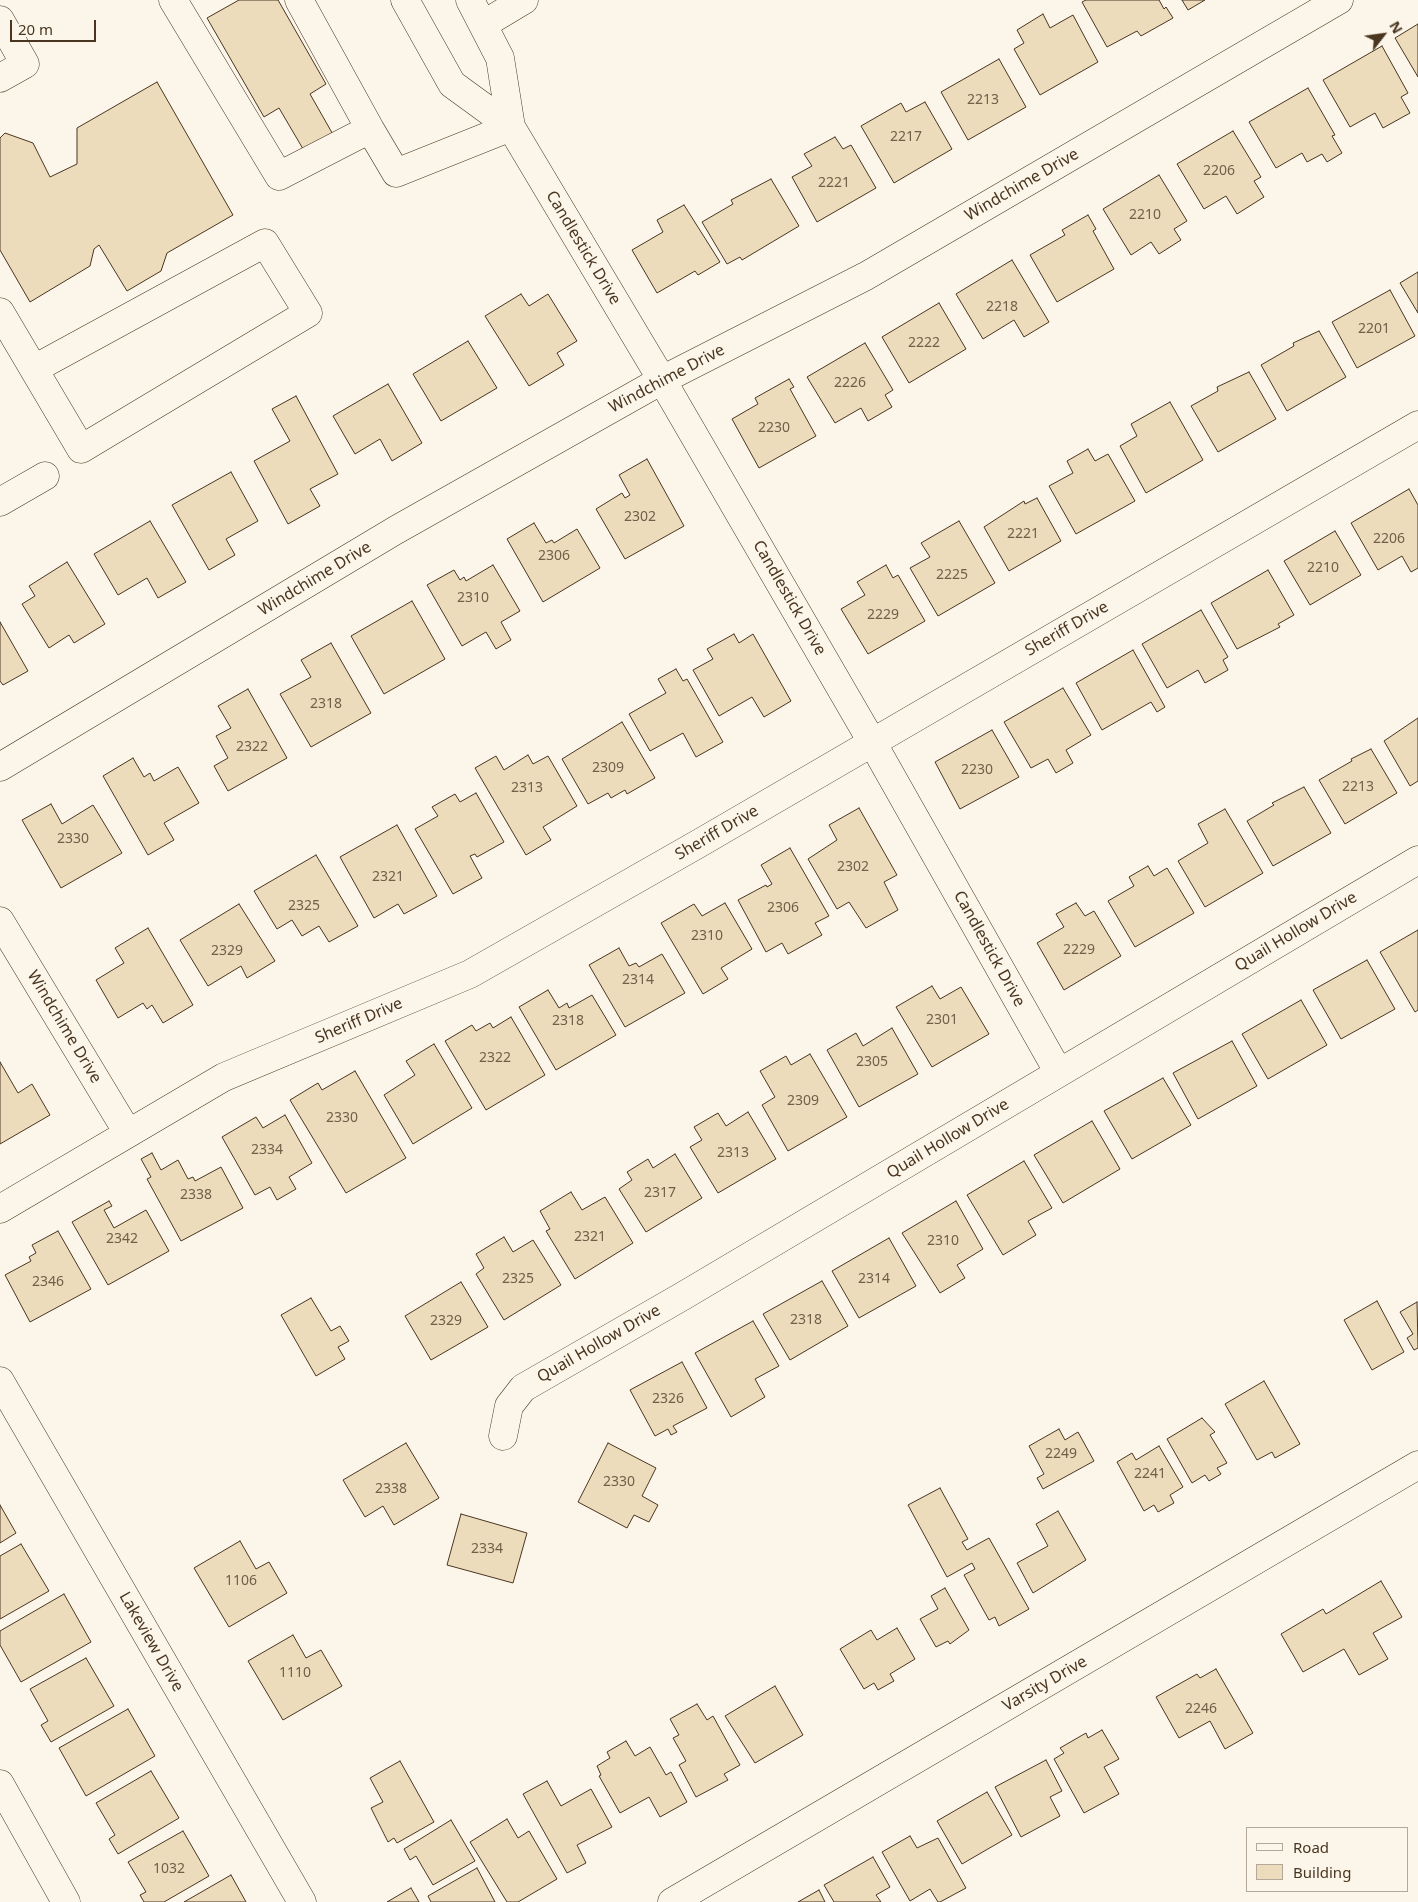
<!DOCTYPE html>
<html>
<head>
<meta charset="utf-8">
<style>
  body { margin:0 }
  #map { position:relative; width:1418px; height:1902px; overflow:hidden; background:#fbf6e9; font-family:"Noto Sans",sans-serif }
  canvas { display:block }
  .legend { position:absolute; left:1246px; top:1827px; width:162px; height:65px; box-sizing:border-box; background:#fbf6e9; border:1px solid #b4a999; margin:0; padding:6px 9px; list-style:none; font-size:15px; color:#4a3520 }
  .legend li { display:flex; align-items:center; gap:10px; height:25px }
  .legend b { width:25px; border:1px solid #b4a999 }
  .north { position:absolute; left:1358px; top:10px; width:50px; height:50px; -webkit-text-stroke:4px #fbf6e9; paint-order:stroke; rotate:60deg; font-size:14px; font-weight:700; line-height:20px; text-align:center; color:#4a3520 }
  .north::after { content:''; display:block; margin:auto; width:18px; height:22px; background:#4a3520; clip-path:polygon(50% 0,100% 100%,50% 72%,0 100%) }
  .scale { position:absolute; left:10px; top:20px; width:86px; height:22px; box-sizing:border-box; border:2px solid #4a3520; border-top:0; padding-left:6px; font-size:15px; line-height:18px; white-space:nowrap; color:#4a3520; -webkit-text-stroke:4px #fbf6e9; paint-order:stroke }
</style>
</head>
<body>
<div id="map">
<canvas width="1418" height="1902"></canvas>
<ul class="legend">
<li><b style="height:6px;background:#fbf6e9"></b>Road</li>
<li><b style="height:14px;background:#ecdcbc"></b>Building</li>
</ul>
<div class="north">N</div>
<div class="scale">20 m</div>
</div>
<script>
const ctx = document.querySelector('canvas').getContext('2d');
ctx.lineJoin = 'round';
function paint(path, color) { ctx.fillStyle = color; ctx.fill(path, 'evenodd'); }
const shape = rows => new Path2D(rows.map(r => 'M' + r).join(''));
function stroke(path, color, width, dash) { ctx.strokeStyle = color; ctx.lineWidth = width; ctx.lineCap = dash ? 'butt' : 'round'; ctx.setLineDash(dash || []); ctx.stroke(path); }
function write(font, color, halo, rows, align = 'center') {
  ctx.font = font + ' "Noto Sans",sans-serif'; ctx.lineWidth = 4; ctx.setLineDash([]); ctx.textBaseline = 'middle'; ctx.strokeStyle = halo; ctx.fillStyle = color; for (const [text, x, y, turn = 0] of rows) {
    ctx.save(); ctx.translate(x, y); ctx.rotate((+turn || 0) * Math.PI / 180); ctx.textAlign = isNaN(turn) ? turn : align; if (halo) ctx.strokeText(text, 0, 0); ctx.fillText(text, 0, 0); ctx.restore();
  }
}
const building = shape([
  [239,0,278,0,326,84,310,94,335,138,306,154,279,108,264,117,207,18,239,0],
  [1086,0,1159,0,1164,9,1166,7,1173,18,1141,36,1137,31,1107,47,1082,2,1086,0],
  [1182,0,1205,0,1188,10,1182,0],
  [1043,14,1050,28,1073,15,1098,62,1040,95,1014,49,1024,43,1017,30,1043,14],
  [1418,24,1418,77,1395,38,1418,24],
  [1382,46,1408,93,1401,97,1410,113,1383,128,1375,113,1350,127,1323,80,1382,46],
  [999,59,1026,107,968,140,941,92,999,59],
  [157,82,233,215,167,253,161,271,127,291,99,245,94,249,90,266,30,302,0,250,0,138,5,133,33,143,50,177,77,164,77,128,157,82],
  [1308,88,1335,135,1332,136,1342,153,1327,162,1322,154,1307,162,1302,153,1276,168,1249,122,1308,88],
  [925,102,952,149,894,183,861,126,901,103,906,112,925,102],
  [1233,131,1261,177,1254,181,1264,197,1237,214,1226,196,1204,209,1177,164,1233,131],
  [835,137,843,149,851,145,876,188,817,222,792,177,812,166,804,154,835,137],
  [1159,175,1187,221,1174,229,1181,240,1159,254,1151,242,1131,255,1103,209,1159,175],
  [771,179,799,226,742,260,740,257,727,264,702,222,733,204,731,200,771,179],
  [684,205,720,262,698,275,695,271,657,293,632,250,663,232,657,220,684,205],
  [1088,215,1096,229,1093,231,1114,269,1057,302,1030,255,1065,235,1062,230,1088,215],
  [1012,260,1049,322,1024,337,1014,320,983,339,956,294,1012,260],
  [1418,272,1418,313,1400,283,1418,272],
  [1390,290,1415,336,1357,368,1332,322,1390,290],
  [521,294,529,306,548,294,577,341,557,353,564,365,529,386,485,316,521,294],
  [939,303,966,349,909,383,882,337,939,303],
  [1319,331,1346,377,1287,411,1261,365,1294,346,1293,343,1319,331],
  [468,341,497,388,441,421,413,374,468,341],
  [865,343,893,390,885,395,892,407,868,421,861,408,835,423,807,377,865,343],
  [1249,372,1276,419,1218,452,1191,406,1218,391,1217,387,1249,372],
  [789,379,794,387,790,389,816,436,759,468,732,419,758,404,755,398,789,379],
  [388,384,422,443,392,461,380,439,355,454,333,416,388,384],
  [296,396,338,474,310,489,320,506,288,524,254,461,290,441,272,409,296,396],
  [1170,402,1203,460,1146,493,1120,446,1137,436,1131,424,1170,402],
  [1088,449,1095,461,1108,454,1135,501,1076,534,1049,486,1073,473,1067,461,1088,449],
  [647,459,684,526,625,559,596,509,622,493,625,498,630,495,619,475,647,459],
  [231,472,258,521,226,539,235,555,209,570,172,505,231,472],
  [1409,489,1418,505,1418,568,1411,572,1402,556,1378,570,1351,523,1409,489],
  [1037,498,1061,541,1009,571,984,527,1024,501,1025,504,1037,498],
  [150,521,186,582,158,598,147,578,118,595,94,554,150,521],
  [959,521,995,583,938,616,910,568,930,557,921,543,959,521],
  [534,523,546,543,552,540,554,543,577,529,600,568,543,602,507,539,534,523],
  [1335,531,1361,575,1310,605,1284,561,1335,531],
  [67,562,105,624,74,643,69,635,49,648,22,604,35,596,29,586,67,562],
  [493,565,520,611,501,622,511,640,496,649,486,632,462,646,427,585,454,570,460,580,464,577,466,581,493,565],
  [886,565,893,578,898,575,925,621,868,654,841,609,865,595,857,582,886,565],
  [1268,570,1294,615,1278,624,1280,627,1237,649,1211,603,1268,570],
  [412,601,445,659,384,694,351,636,412,601],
  [1201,610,1228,657,1223,660,1228,670,1205,683,1198,670,1167,688,1142,644,1201,610],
  [0,622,28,671,3,685,0,681,0,622],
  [734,634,739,643,753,634,791,701,764,717,752,697,719,716,693,670,713,659,707,649,734,634],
  [331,643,371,713,311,747,280,694,311,677,301,660,331,643],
  [1133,650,1165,707,1157,712,1151,702,1102,730,1076,683,1133,650],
  [676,669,683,681,687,679,723,742,696,757,683,733,650,751,629,714,666,693,658,679,676,669],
  [1063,688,1091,735,1066,750,1073,763,1056,773,1048,759,1031,768,1004,722,1063,688],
  [248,689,287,758,228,791,214,766,228,758,216,736,231,728,218,706,248,689],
  [1418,718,1418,781,1410,786,1384,741,1418,718],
  [622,722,655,778,627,794,625,790,611,798,608,793,588,804,562,759,622,722],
  [992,730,1019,777,960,809,935,762,992,730],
  [1371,749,1397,793,1345,824,1319,780,1352,761,1351,759,1371,749],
  [528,755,533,764,548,756,577,806,543,827,551,840,526,855,475,768,496,756,504,770,528,755],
  [133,758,144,777,150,773,154,781,178,767,199,803,164,823,174,840,148,855,103,776,133,758],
  [1304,787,1331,833,1273,866,1247,821,1274,805,1272,803,1304,787],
  [476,793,504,842,477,857,475,854,470,856,482,878,453,894,415,829,438,816,432,807,455,794,460,802,476,793],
  [51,804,62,824,93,805,122,853,61,888,22,820,51,804],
  [859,808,897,875,884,882,898,910,866,928,849,902,837,909,808,859,837,840,829,825,859,808],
  [1225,809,1263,873,1205,907,1178,861,1208,843,1198,824,1225,809],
  [397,825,437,896,404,914,398,904,374,918,340,857,397,825],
  [790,848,829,916,815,923,822,935,788,954,782,943,766,952,738,900,766,885,767,887,772,884,761,865,790,848],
  [316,855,358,926,329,942,319,926,302,936,292,920,277,929,254,891,316,855],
  [1148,866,1154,876,1167,868,1194,913,1135,947,1108,901,1134,886,1129,877,1148,866],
  [725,903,752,949,721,968,728,979,703,994,661,923,694,904,702,916,725,903],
  [1076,903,1085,916,1094,911,1121,956,1064,990,1037,943,1064,927,1056,914,1076,903],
  [239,904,275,961,247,978,241,966,208,986,180,940,239,904],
  [148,928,193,1005,163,1023,152,1005,147,1009,143,1003,118,1018,96,980,124,963,115,948,148,928],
  [1418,930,1418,1010,1415,1012,1380,952,1418,930],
  [619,948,629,966,636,963,639,967,662,954,685,993,625,1027,589,965,619,948],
  [1367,960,1395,1009,1341,1039,1313,990,1367,960],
  [932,986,940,999,961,987,989,1034,932,1067,896,1007,932,986],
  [548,990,559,1008,567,1003,569,1008,592,995,616,1035,556,1070,519,1007,548,990],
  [1301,1000,1327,1045,1268,1079,1242,1034,1301,1000],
  [511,1017,545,1075,486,1110,445,1041,472,1025,476,1031,490,1023,493,1028,511,1017],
  [892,1028,918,1074,859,1107,827,1050,856,1033,863,1046,892,1028],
  [1232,1041,1257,1086,1198,1119,1173,1073,1232,1041],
  [434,1044,472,1108,413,1144,384,1095,415,1075,406,1061,434,1044],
  [810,1054,847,1117,788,1151,762,1105,775,1097,760,1071,786,1056,791,1065,810,1054],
  [0,1062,18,1093,32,1084,50,1115,0,1144,0,1062],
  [355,1071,406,1158,346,1193,290,1100,318,1083,322,1090,355,1071],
  [1163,1078,1191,1125,1132,1159,1104,1111,1163,1078],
  [748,1112,776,1159,718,1193,690,1147,702,1140,694,1127,718,1113,726,1126,748,1112],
  [285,1115,312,1163,289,1177,296,1189,277,1200,270,1187,255,1195,222,1137,256,1117,263,1128,285,1115],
  [1092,1121,1120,1169,1063,1203,1034,1155,1092,1121],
  [152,1153,161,1170,178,1160,188,1179,193,1177,195,1181,221,1167,243,1208,181,1241,147,1179,151,1177,141,1159,152,1153],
  [675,1154,702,1198,646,1232,619,1189,632,1180,627,1172,648,1159,653,1168,675,1154],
  [1024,1161,1052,1208,1028,1221,1036,1235,1003,1255,967,1195,1024,1161],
  [571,1192,582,1210,605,1197,633,1243,575,1279,546,1231,550,1229,540,1211,571,1192],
  [109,1201,112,1206,104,1210,114,1228,146,1210,169,1251,108,1285,72,1222,109,1201],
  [956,1201,983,1249,957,1265,965,1278,940,1293,902,1233,956,1201],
  [58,1231,91,1289,30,1322,5,1275,31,1261,29,1257,36,1253,32,1245,58,1231],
  [504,1237,513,1252,533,1240,561,1285,504,1320,476,1274,484,1268,476,1254,504,1237],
  [889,1238,916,1286,859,1318,832,1271,889,1238],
  [822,1281,848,1326,790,1360,763,1314,822,1281],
  [461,1282,488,1327,431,1360,405,1316,461,1282],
  [311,1298,331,1331,340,1326,349,1341,338,1347,345,1359,316,1376,281,1315,311,1298],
  [1377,1301,1404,1352,1372,1370,1344,1320,1377,1301],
  [1417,1302,1418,1348,1414,1350,1407,1338,1413,1334,1400,1312,1417,1302],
  [753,1321,779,1366,755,1379,765,1397,731,1417,695,1353,753,1321],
  [682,1362,707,1408,673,1426,677,1432,671,1435,668,1429,655,1436,630,1390,682,1362],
  [1264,1381,1300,1444,1275,1458,1272,1452,1257,1460,1225,1404,1264,1381],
  [1202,1418,1215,1432,1210,1435,1227,1463,1217,1468,1221,1474,1209,1481,1205,1475,1192,1483,1167,1439,1202,1418],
  [1059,1429,1065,1440,1078,1432,1094,1461,1043,1489,1037,1478,1044,1474,1029,1446,1059,1429],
  [406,1443,439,1498,394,1525,383,1506,365,1517,343,1480,406,1443],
  [608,1443,656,1468,642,1496,658,1505,649,1522,634,1515,627,1528,578,1502,608,1443],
  [1159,1446,1183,1487,1170,1495,1174,1503,1158,1512,1154,1505,1144,1511,1117,1462,1132,1453,1136,1460,1159,1446],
  [940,1488,968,1539,962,1542,967,1550,989,1538,1029,1609,999,1626,995,1617,989,1620,964,1575,975,1569,972,1563,947,1577,908,1505,940,1488],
  [0,1505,16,1533,0,1543,0,1505],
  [1058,1511,1086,1560,1033,1593,1017,1563,1048,1546,1036,1524,1058,1511],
  [461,1514,527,1533,513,1583,447,1565,461,1514],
  [240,1541,256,1569,269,1562,287,1593,229,1627,194,1568,240,1541],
  [21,1544,49,1591,0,1619,0,1556,21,1544],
  [1381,1581,1402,1617,1373,1633,1388,1659,1359,1675,1344,1649,1303,1672,1281,1634,1323,1609,1326,1614,1381,1581],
  [945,1588,969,1630,950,1644,948,1641,936,1647,920,1619,938,1609,931,1596,945,1588],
  [64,1594,91,1642,21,1682,0,1645,0,1631,64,1594],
  [897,1628,915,1659,890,1674,894,1681,878,1690,874,1683,864,1689,840,1649,871,1630,877,1640,897,1628],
  [293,1635,306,1658,321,1650,342,1686,283,1720,248,1661,293,1635],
  [86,1658,114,1706,51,1742,41,1725,48,1721,30,1689,86,1658],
  [1216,1669,1253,1733,1225,1749,1210,1721,1179,1738,1156,1697,1197,1674,1200,1678,1216,1669],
  [775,1686,803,1735,755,1763,725,1716,775,1686],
  [697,1704,707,1720,713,1716,740,1765,724,1774,728,1780,696,1797,679,1765,686,1761,673,1738,679,1735,670,1719,697,1704],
  [128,1709,155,1756,86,1796,59,1748,128,1709],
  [1102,1730,1119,1759,1104,1767,1119,1794,1084,1813,1054,1759,1064,1753,1060,1748,1086,1733,1088,1738,1102,1730],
  [626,1741,635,1756,650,1747,666,1775,671,1772,687,1802,660,1817,649,1797,620,1813,599,1776,601,1775,597,1766,610,1758,607,1752,626,1741],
  [1046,1760,1062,1791,1050,1797,1060,1816,1021,1837,995,1787,1046,1760],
  [400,1761,434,1822,397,1843,394,1838,388,1842,371,1808,383,1802,370,1778,400,1761],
  [151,1771,179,1818,118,1854,109,1839,115,1835,96,1803,151,1771],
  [547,1781,561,1806,591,1789,612,1827,577,1845,586,1863,567,1873,523,1794,547,1781],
  [987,1792,1012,1835,962,1864,937,1821,987,1792],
  [507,1819,518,1838,529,1831,557,1879,518,1902,507,1902,470,1842,507,1819],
  [451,1820,475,1861,433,1885,416,1856,410,1860,404,1849,451,1820],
  [183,1831,209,1876,164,1902,144,1902,140,1895,146,1892,128,1862,183,1831],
  [910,1836,917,1848,938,1838,966,1888,940,1902,938,1902,930,1889,910,1901,882,1852,910,1836],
  [873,1857,890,1887,876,1895,881,1902,834,1902,824,1885,873,1857],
  [477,1868,495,1902,431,1902,428,1896,477,1868],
  [231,1875,246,1902,184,1902,231,1875],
  [411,1888,419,1902,387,1902,411,1888],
  [819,1890,825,1902,798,1902,819,1890]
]);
paint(building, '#ecdcbc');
stroke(building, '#4a3520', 1);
const minor = shape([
  [173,0,279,176,370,129,396,173,511,127],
  [299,0,370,129],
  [405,0,452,84,511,127],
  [470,0,500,58,511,127,662,380,872,742,1059,1073],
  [0,20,25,64,0,78],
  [484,24,524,0],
  [0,312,81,449,308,313,265,243,34,369],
  [0,502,45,476],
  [0,767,396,530,662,380,866,276,1339,0],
  [0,921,128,1133],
  [0,1209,224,1077,470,974,698,844,1418,425],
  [0,1381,302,1902],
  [503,1436,509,1406,523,1388,683,1296,1418,860],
  [0,1784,66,1902],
  [672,1902,1418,1465]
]);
stroke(minor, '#4a3520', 29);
stroke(minor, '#fbf6e9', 28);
write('14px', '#725f47', null, [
  ["2213",983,100],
  ["2217",906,137],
  ["2206",1219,171],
  ["2221",834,183],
  ["2210",1145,215],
  ["2218",1002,307],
  ["2201",1374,329],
  ["2222",924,343],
  ["2226",850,383],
  ["2230",774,428],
  ["2302",640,517],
  ["2221",1023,534],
  ["2206",1389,539],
  ["2306",554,556],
  ["2210",1323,568],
  ["2225",952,575],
  ["2310",473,598],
  ["2229",883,615],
  ["2318",326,704],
  ["2322",252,747],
  ["2309",608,768],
  ["2230",977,770],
  ["2213",1358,787],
  ["2313",527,788],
  ["2330",73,839],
  ["2302",853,867],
  ["2321",388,877],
  ["2325",304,906],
  ["2306",783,908],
  ["2310",707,936],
  ["2229",1079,950],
  ["2329",227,951],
  ["2314",638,980],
  ["2301",942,1020],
  ["2318",568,1021],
  ["2322",495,1058],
  ["2305",872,1062],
  ["2309",803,1101],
  ["2330",342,1118],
  ["2334",267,1150],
  ["2313",733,1153],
  ["2317",660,1193],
  ["2338",196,1195],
  ["2321",590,1237],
  ["2342",122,1239],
  ["2310",943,1241],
  ["2325",518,1279],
  ["2314",874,1279],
  ["2346",48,1282],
  ["2318",806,1320],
  ["2329",446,1321],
  ["2326",668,1399],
  ["2249",1061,1454],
  ["2241",1150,1474],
  ["2330",619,1482],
  ["2338",391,1489],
  ["2334",487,1549],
  ["1106",241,1581],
  ["1110",295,1673],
  ["2246",1201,1709],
  ["1032",169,1869]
]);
write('16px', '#4a3520', '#fbf6e9', [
  ["Windchime Drive",1022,185,-30],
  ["Candlestick Drive",583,248,59],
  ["Windchime Drive",667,379,-28],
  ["Windchime Drive",315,579,-31],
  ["Candlestick Drive",789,598,60],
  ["Sheriff Drive",1067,629,-30],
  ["Sheriff Drive",717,833,-30],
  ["Quail Hollow Drive",1296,932,-31],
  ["Candlestick Drive",989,949,61],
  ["Sheriff Drive",359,1021,-23],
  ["Windchime Drive",64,1027,59],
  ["Quail Hollow Drive",948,1139,-31],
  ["Quail Hollow Drive",599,1344,-30],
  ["Lakeview Drive",151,1642,60],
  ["Varsity Drive",1045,1684,-30]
]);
</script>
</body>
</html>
